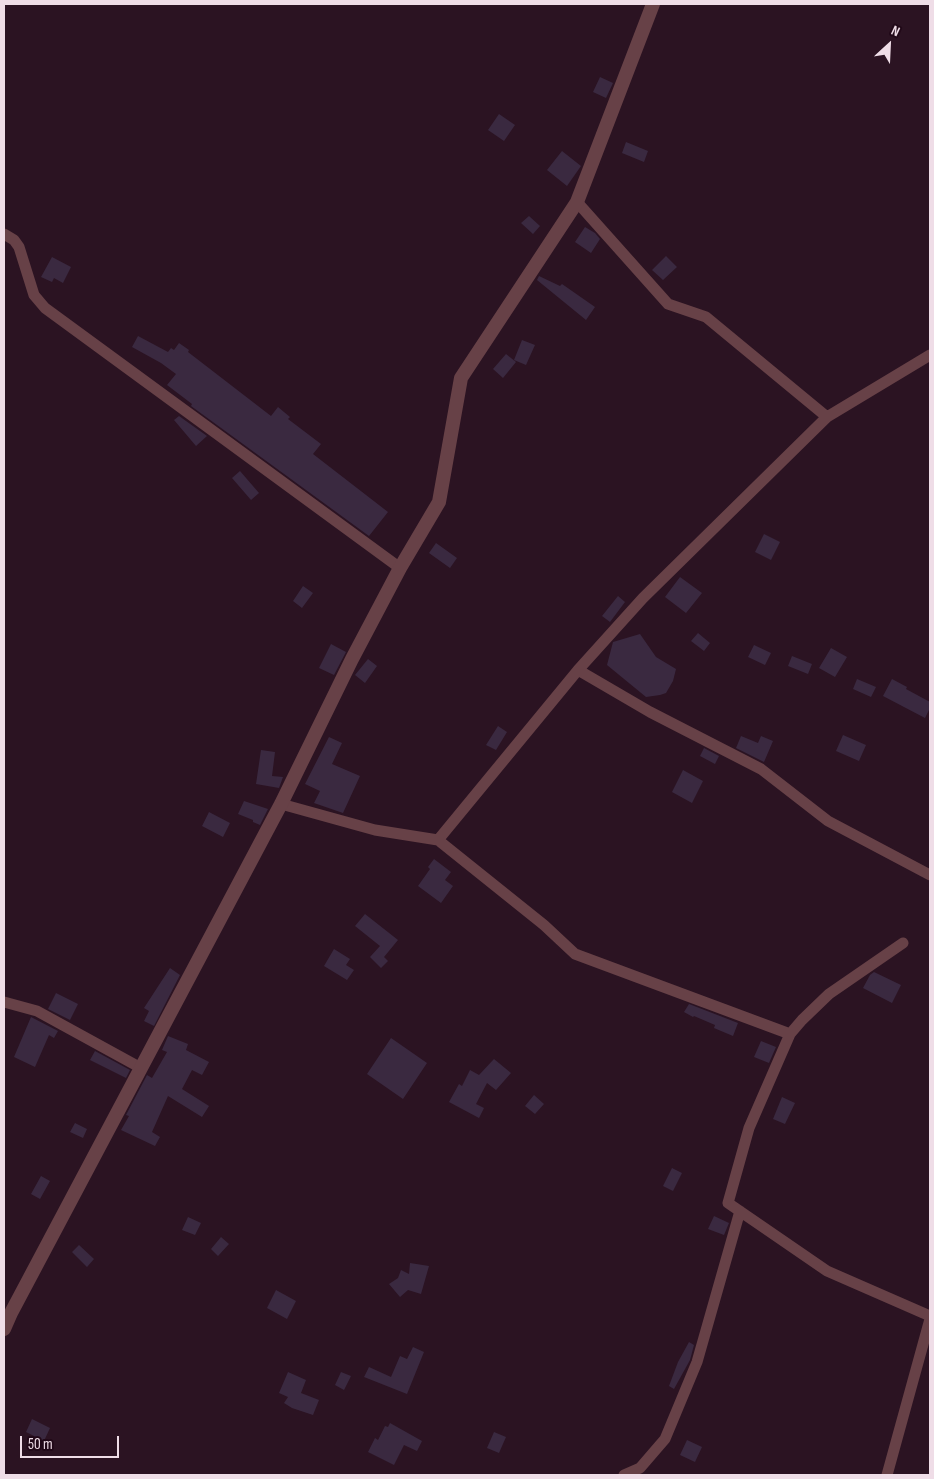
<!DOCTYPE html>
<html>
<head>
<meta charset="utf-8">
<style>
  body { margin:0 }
  #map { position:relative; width:934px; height:1479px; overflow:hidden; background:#2b1322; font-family:"Sofia Sans Condensed",sans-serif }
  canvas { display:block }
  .frame { position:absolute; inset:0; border:5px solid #efdde7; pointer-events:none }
  .north { position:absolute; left:864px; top:20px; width:50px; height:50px; -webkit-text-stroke:4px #210918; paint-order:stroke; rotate:25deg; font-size:14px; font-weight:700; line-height:20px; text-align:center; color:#efdde7 }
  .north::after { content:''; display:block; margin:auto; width:18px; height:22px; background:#efdde7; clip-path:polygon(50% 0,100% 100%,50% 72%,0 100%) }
  .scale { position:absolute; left:20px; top:1436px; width:99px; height:22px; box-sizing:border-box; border:2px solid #efdde7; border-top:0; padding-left:6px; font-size:15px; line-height:18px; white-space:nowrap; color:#efdde7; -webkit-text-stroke:4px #210918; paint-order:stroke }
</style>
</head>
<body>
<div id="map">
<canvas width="934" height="1479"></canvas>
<div class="frame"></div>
<div class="north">N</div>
<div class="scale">50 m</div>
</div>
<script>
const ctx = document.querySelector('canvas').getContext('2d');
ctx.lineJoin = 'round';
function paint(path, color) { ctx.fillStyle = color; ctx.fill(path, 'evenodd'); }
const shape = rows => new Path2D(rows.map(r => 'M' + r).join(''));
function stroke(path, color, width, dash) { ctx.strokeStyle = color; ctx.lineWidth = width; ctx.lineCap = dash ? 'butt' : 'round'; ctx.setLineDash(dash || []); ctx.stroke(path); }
paint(shape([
  [600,77,613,83,606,98,593,92],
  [499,114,515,125,504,141,488,130],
  [626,142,648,151,644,162,622,153],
  [562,151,581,166,567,186,547,170],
  [529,216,540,226,533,234,521,223],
  [585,227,595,233,600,239,591,253,575,242],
  [666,256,677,267,663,280,652,270],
  [52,257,71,267,63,283,54,278,52,282,41,277],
  [539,276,560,286,562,284,595,307,586,320,537,280],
  [138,336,168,352,171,348,174,350,179,343,189,350,188,352,271,416,278,407,290,417,288,419,321,444,313,454,388,512,369,536,191,406,192,404,167,385,176,374,161,363,132,347],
  [522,340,535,345,526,365,514,360],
  [506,354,516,362,503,378,493,369],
  [179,416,207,436,196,446,174,420],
  [240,471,259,493,251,500,232,478],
  [764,534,780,542,771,560,755,552],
  [436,543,457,558,450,568,429,553],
  [680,577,702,593,686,613,665,597],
  [303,586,313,593,302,608,293,601],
  [618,596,625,602,610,622,602,616],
  [698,633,710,643,704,651,691,641],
  [640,634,656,657,676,669,673,681,666,693,660,695,646,697,607,665,613,642],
  [331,644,346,652,334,675,319,668],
  [754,645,771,653,765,665,748,657],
  [831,648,847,657,835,677,819,668],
  [792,656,812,664,808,674,788,666],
  [368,659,377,666,365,683,355,675],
  [857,679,876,687,871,697,853,689],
  [892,679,907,687,906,689,930,702,930,708,925,718,883,696],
  [498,726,507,732,496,750,486,745],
  [843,735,866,745,859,761,836,751],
  [741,736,758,743,761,736,773,741,764,762,736,748],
  [329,737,342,743,332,764,360,776,343,813,314,803,320,791,305,784],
  [704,748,719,756,715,764,700,756],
  [261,750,275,752,272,776,283,777,279,788,256,784],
  [683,770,703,781,692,803,672,792],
  [244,801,268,809,260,825,253,822,253,820,238,814],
  [209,812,230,823,223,837,202,826],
  [434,859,451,872,445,880,453,886,441,903,418,886,430,869,428,867],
  [365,914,398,940,384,957,388,961,381,968,370,957,380,946,355,926],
  [334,949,350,959,346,965,354,970,347,980,324,966],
  [170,968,180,975,154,1026,144,1021,149,1011,144,1008],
  [874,972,901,985,892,1003,863,988,870,975],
  [56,993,78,1004,70,1020,48,1009],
  [689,1004,738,1023,733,1036,714,1028,715,1025,694,1016,693,1017,684,1012],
  [31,1017,58,1031,54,1038,49,1035,35,1067,14,1057],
  [168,1036,188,1044,186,1050,209,1062,202,1075,192,1070,182,1089,209,1106,202,1117,168,1096,152,1132,160,1137,155,1146,121,1130,129,1116,126,1115,147,1075,152,1078,167,1052,162,1050],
  [391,1038,427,1063,403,1099,367,1074],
  [761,1041,776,1047,769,1063,754,1057],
  [95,1051,130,1070,126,1078,90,1060],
  [494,1059,511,1073,496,1090,487,1083,476,1104,484,1108,479,1118,449,1102,459,1084,462,1086,470,1070,479,1075],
  [534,1095,544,1104,535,1114,525,1106],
  [782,1097,795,1103,785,1124,773,1119],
  [75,1123,87,1129,83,1138,70,1132],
  [672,1168,682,1173,673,1191,663,1186],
  [41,1176,50,1181,40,1199,31,1194],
  [714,1216,729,1223,724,1235,708,1229],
  [188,1217,201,1223,195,1235,182,1230],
  [221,1237,229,1244,218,1256,211,1249],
  [79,1245,94,1259,87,1267,72,1252],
  [410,1263,429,1266,421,1294,408,1290,400,1297,389,1284,398,1278,401,1270,409,1274],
  [276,1290,296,1301,287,1319,267,1308],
  [689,1342,694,1345,690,1360,674,1389,669,1386,678,1362],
  [413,1347,424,1352,407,1394,364,1377,369,1367,391,1377,400,1356,407,1359],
  [288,1372,306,1380,301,1393,319,1400,313,1415,292,1408,284,1403,288,1397,279,1393],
  [341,1372,351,1376,344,1390,335,1385],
  [32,1419,50,1428,44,1441,26,1432],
  [390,1423,422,1441,417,1451,404,1445,394,1465,368,1452,375,1438,378,1440,385,1426,388,1427],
  [494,1432,506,1437,499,1453,487,1448],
  [687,1440,702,1447,695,1462,680,1455]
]), '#3a2940');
stroke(shape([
  [577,202,668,304,706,317,827,417],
  [4,234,14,240,19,247,34,295,45,308,400,568],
  [578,670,643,598,827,417,930,355],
  [281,804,375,830,438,840],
  [930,875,828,821,761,769,650,712,578,670,438,840,544,925,575,954,790,1034,749,1128,728,1203,827,1271,930,1316],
  [4,1002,37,1011,141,1068],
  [790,1034,802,1020,829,994,903,943],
  [624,1475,640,1468,665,1439,697,1362,740,1211],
  [887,1475,930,1319]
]), '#674147', 11);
stroke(shape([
  [4,1329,11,1313,281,804,352,659,400,568,439,502,461,378,577,202,653,4]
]), '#674147', 14);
</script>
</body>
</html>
